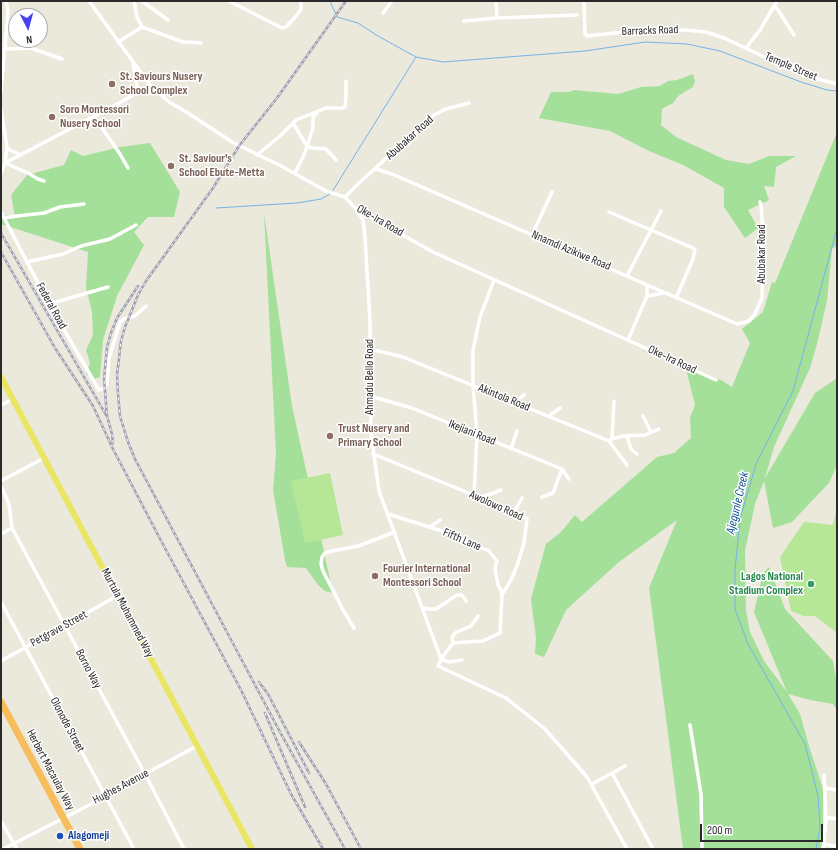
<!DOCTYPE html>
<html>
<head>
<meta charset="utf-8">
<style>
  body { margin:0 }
  #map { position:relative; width:838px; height:850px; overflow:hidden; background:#ebe8dc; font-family:"Sofia Sans Condensed",sans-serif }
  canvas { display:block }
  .frame { position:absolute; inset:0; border:2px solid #2a2a2a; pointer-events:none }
  .north { position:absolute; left:8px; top:8px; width:40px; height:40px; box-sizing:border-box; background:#fff; border:1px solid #aaa; border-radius:50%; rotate:174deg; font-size:11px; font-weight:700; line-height:16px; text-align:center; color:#2a2a2a }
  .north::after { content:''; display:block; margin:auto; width:14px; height:18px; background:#4443f2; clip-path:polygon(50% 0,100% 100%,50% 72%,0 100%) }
  .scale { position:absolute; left:700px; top:824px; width:123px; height:18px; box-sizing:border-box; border:2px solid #2a2a2a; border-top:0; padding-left:5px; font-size:12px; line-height:14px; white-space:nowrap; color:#2a2a2a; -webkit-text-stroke:3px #fff; paint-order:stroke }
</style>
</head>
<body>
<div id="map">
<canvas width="838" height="850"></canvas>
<div class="frame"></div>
<div class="north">N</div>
<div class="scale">200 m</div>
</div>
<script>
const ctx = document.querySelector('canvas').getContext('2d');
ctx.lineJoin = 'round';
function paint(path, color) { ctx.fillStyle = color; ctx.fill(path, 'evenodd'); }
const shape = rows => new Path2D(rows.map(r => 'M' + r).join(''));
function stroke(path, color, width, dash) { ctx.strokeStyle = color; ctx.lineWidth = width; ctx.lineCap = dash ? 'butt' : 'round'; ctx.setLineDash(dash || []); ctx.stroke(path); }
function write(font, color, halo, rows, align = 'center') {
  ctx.font = font + ' "Sofia Sans Condensed",sans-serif'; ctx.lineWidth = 3; ctx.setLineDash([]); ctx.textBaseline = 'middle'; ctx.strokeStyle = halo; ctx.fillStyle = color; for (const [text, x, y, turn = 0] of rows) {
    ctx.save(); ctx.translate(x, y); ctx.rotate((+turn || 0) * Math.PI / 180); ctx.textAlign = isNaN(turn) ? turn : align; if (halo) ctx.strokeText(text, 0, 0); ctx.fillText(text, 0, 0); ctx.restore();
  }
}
paint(shape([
  [693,74,695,81,693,87,678,96,673,103,662,109,661,125,676,137,726,160,749,164,769,156,796,156,776,167,774,187,764,186,769,200,748,210,758,228,745,238,724,207,724,188,683,165,649,151,610,131,539,118,551,92,569,92,574,90,618,94,641,87,660,86,668,81,677,80],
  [837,132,837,246,832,249,827,301,817,344,810,368,774,447,765,478,815,393,837,378,837,465,829,483,792,522,773,528,764,481,755,504,745,551,746,611,750,632,764,661,787,692,754,612,763,573,769,567,785,609,833,661,837,684,837,710,833,704,810,700,788,694,800,714,809,746,823,789,823,840,821,849,683,849,649,588,677,520,619,562,566,610,544,657,535,654,536,638,531,599,546,544,561,532,575,515,582,522,657,457,674,453,691,438,690,418,695,405,685,365,723,381,732,387,750,343,742,329,763,312,772,282,775,283],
  [150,143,180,192,174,217,148,217,134,232,144,245,117,296,103,340,100,377,94,379,86,374,90,363,86,350,93,335,92,312,86,288,88,252,1,224,1,215,15,216,11,195,27,175,64,165,71,150,83,156,120,147],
  [264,213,292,406,333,593,325,591,318,585,306,568,287,567,285,560,273,490,276,454]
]), '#a5e09b');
paint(shape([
  [330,473,343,535,305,543,291,481],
  [837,507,837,633,815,616,804,616,791,611,780,557,804,522,833,525]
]), '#b5e797');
stroke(shape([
  [330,1,337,17,358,23,378,36,416,57,443,62,585,51,645,42,687,44,720,51,801,82,827,90,837,91],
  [332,192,416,57],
  [216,208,297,203,321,199,330,194],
  [816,849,820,827,818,796,805,744,748,644,735,609,735,570,740,519,756,464,793,391,837,228]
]), '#73b3e9', 1);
stroke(shape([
  [89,1,150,85,169,102,188,113,232,142,281,166,326,191,345,197,355,208,433,252,716,380],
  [134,1,137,17,142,27,183,42,201,43],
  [142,1,168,20],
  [229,1,282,28,286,27,297,15,301,9,301,1],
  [496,1,497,18],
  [584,1,585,34,587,36,641,30,685,30,706,32,724,38,803,75,837,84],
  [774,6,778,10,794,35],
  [383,13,392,1],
  [464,21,497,18,577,15],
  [118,42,142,27],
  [746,48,760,30,777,1],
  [4,49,31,48,62,59],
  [133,64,138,93],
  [1,92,8,12,6,1],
  [1,110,7,147,5,163,1,174],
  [94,116,120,154,128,168],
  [293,123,307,146,312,148,326,149,336,160],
  [7,147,10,150,21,155],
  [257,155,280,136,296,120,326,108,343,108,345,107,346,96,346,81],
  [5,163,123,101,150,85],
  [5,163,28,173,38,179,44,181],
  [376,169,392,174,737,324,749,321,755,314,762,298,763,232,761,205,760,202],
  [295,173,304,155,313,128,313,117,317,113],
  [345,197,359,183,434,115,446,109,469,103],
  [357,211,363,220,365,237,370,321,371,433,379,491,441,659,449,662,462,660],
  [1,212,49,304,99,390,104,388,107,384,109,358,120,322,124,319,135,316,146,306],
  [609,212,693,248,695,250,693,259,676,298],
  [4,218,17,216,44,213,60,207,84,204],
  [532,235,552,192],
  [27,262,63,254,81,246,110,239,136,225],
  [627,276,661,211],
  [647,296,664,293],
  [49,304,108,287],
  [628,340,647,296,647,285],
  [370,349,403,357,609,441,627,465],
  [370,396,412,408,562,469,569,479],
  [514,402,524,395],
  [1,405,13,399],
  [549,416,560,408],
  [643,416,651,432],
  [627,436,631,449,637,454],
  [612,439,614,401],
  [609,441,612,439,623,436,645,435,659,429],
  [511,449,517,431],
  [373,454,520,514,527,519,524,543,518,563,512,578,502,595,500,633,483,641,453,643,441,659,438,666,506,698,545,729,587,777,627,849],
  [1,481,44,458],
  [1,486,9,504,12,528,145,774,184,849],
  [474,495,477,434,473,385,473,350,480,317,494,280],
  [542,497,553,493,562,469],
  [480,498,501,490],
  [514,512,522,498],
  [388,514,445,532,489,551,497,561,495,568,498,585,501,590,502,595],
  [430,527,440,520],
  [1,534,12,528],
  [1,602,134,849],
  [422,607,427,609,436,609,457,595,462,595,466,601],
  [354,628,343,610,323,571,321,564,322,557,325,553,332,551,358,546,395,532],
  [453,643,452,638,455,633,471,626,478,616],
  [1,661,117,596],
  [690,725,701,794,702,849],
  [612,773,653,849],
  [592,784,625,766],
  [825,788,837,790],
  [825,817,837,819],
  [1,821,17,849],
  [824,844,837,847],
  [3,849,105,797,126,784,197,746],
  [823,849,826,820,824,775]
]), '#fff', 3.5);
stroke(shape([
  [1,377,252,849]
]), '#eae562', 6);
stroke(shape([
  [1,702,80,849]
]), '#f7bd5c', 7);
const rail = shape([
  [1,233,106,415],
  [1,252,55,348,93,406,113,449,158,535,241,690,291,794,323,849],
  [113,443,112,434,107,416,104,379,107,347,111,333,117,318,138,286],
  [259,682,268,694,309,773],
  [265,713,305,807],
  [299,742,326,784,361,849],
  [345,849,280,732,135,459,128,442,120,416,118,394,117,375,121,341,125,327,138,295,146,281,213,188,239,146,277,98,346,1]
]);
stroke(rail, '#a09fb3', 2.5);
stroke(rail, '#fff', 1, [3]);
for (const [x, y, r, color] of [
  [112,84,4,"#8d6e63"],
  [52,117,4,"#8d6e63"],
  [171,166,4,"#8d6e63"],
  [330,436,4,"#8d6e63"],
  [375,576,4,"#8d6e63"],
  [811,584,4,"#2e9e5b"],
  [60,836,4,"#1a4fb4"]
]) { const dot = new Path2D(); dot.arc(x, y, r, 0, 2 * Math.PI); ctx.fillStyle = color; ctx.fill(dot); stroke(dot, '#fff', 1.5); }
write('12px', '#2a2a2a', '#fff', [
  ["Barracks Road",650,31,-2],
  ["Temple Street",791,67,23],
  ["Abubakar Road",410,138,-42],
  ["Oke-Ira Road",380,221,30],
  ["Nnamdi Azikiwe Road",571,251,23],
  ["Abubakar Road",762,254,-90],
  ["Federal Road",51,306,61],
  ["Oke-Ira Road",672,360,25],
  ["Ahmadu Bello Road",370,377,-90],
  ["Akintola Road",504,398,22],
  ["Ikejiani Road",472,433,22],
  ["Awolowo Road",496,506,24],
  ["Fifth Lane",462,540,23],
  ["Murtula Muhammed Way",127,613,62],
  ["Petgrave Street",59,629,-29],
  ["Borno Way",88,669,62],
  ["Olonode Street",67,725,62],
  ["Herbert Macaulay Way",50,770,62],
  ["Hughes Avenue",121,787,-28]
]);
write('bold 12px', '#785e54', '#fff', [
  ["St. Saviours Nusery",120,77],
  ["School Complex",120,91],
  ["Soro Montessori",60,110],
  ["Nusery School",60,124],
  ["St. Saviour's",179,159],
  ["School Ebute-Metta",179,173],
  ["Trust Nusery and",338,429],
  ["Primary School",338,443],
  ["Fourier International",383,569],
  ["Montessori School",383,583]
], 'left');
write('bold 12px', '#27864d', '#fff', [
  ["Lagos National",803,577],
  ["Stadium Complex",803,591]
], 'right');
write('bold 12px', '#164399', '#fff', [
  ["Alagomeji",68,836]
], 'left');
write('italic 13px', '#134f95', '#fff', [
  ["Ajegunle Creek",738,503,-77]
]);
</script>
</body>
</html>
